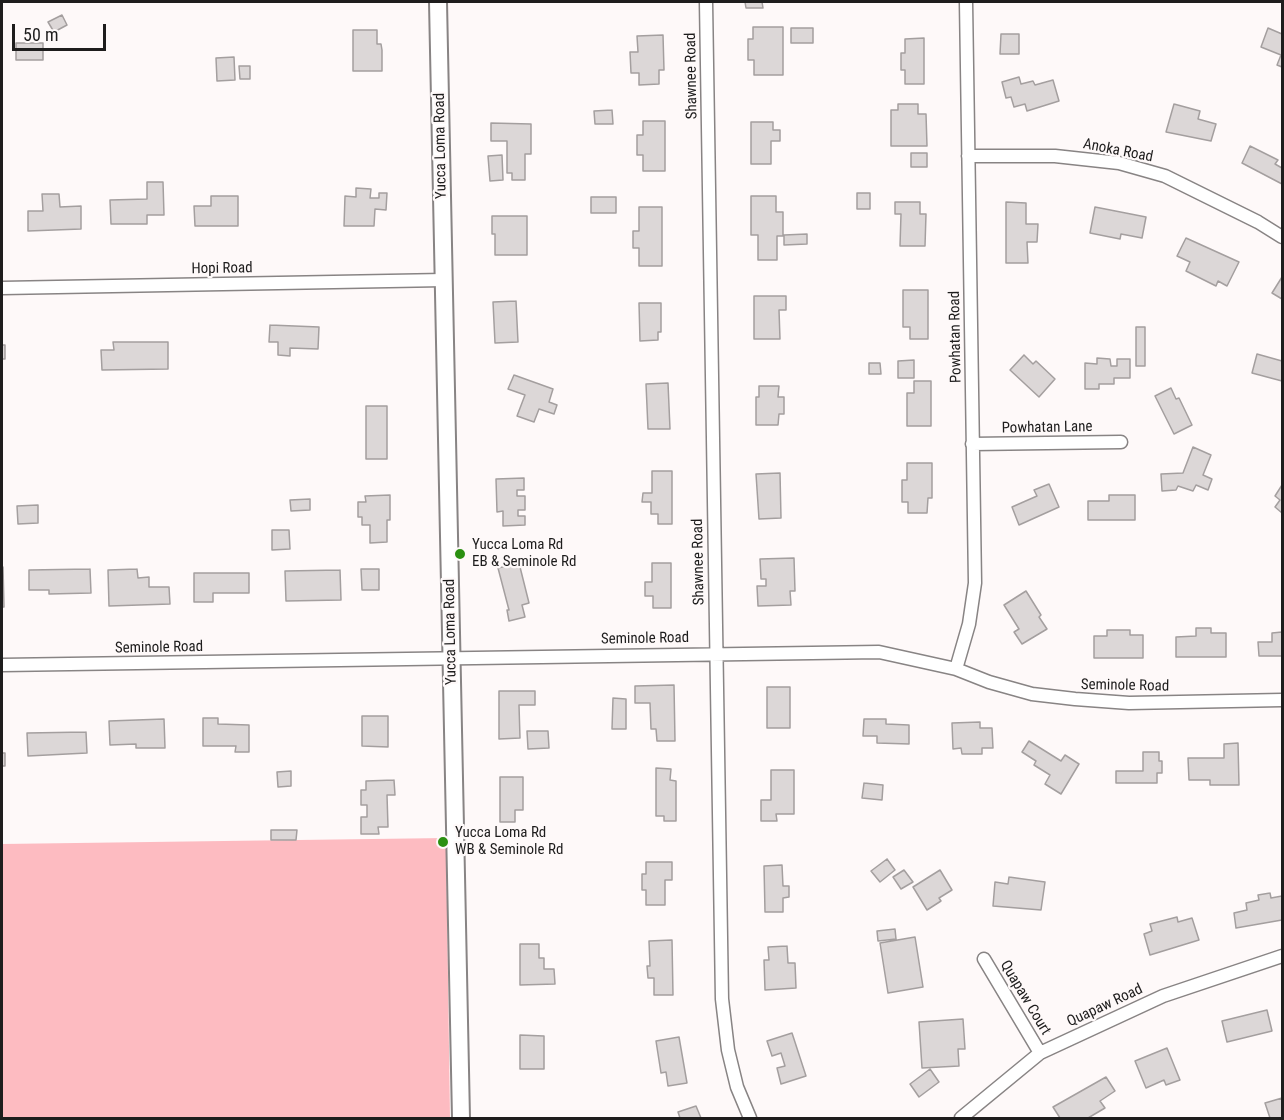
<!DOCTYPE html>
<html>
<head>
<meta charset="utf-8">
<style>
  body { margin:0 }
  #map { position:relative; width:1284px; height:1120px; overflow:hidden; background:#fef9f9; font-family:"Roboto Condensed",sans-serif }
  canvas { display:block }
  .frame { position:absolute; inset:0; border:3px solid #1e1d1d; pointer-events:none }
  .scale { position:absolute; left:12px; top:24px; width:94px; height:27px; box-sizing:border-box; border:3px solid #1e1d1d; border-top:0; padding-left:8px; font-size:18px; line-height:21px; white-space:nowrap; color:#1e1d1d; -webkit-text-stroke:4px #fef9f9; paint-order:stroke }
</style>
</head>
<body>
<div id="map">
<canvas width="1284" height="1120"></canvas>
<div class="frame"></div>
<div class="scale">50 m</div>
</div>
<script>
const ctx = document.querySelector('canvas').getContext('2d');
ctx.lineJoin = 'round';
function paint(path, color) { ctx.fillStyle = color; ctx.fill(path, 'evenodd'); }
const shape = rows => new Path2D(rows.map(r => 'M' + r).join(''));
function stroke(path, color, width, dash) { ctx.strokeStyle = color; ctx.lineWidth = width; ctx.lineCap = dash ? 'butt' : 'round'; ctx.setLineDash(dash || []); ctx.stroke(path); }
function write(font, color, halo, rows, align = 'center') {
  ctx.font = font + ' "Roboto Condensed",sans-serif'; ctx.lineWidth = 4.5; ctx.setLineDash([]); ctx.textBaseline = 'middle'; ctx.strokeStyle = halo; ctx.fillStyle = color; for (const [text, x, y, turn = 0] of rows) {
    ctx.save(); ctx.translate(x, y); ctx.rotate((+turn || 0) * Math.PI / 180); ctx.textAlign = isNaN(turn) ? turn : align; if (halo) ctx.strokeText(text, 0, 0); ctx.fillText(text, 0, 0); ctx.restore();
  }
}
paint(shape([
  [446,838,450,1118,2,1118,2,844]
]), '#fdbbc1');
const building = shape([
  [745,2,762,2,763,8,746,8,745,2],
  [62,15,67,25,54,32,48,22,62,15],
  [753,27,783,27,783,75,754,75,754,60,748,60,748,39,753,39,753,27],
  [791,28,813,28,813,43,791,43,791,28],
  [1268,28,1282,34,1282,67,1277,65,1281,55,1261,47,1268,28],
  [353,30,377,30,377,44,381,44,382,50,382,71,353,71,353,30],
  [1001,34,1019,34,1019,54,1000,54,1001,34],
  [663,35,664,70,659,70,659,84,639,85,639,73,631,73,630,52,638,52,637,36,663,35],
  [924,38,924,84,905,84,905,70,901,70,901,53,905,53,905,39,924,38],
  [16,43,43,43,43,60,16,60,16,43],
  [234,57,235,80,217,81,216,58,234,57],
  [239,66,250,66,250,79,240,79,239,66],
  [1019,77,1021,84,1033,81,1035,85,1053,80,1059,101,1027,111,1025,104,1014,107,1011,97,1006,98,1002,82,1019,77],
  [898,104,918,104,918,114,926,114,927,146,891,146,891,110,898,110,898,104],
  [1174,104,1200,111,1198,119,1216,124,1211,141,1166,132,1174,104],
  [612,110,613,124,595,124,594,111,612,110],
  [643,121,665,121,665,171,643,171,643,155,637,155,637,135,643,135,643,121],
  [751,122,773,122,773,130,780,130,780,141,771,141,771,164,751,164,751,122],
  [491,123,531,124,531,154,525,154,525,180,512,180,512,173,507,173,507,141,491,141,491,123],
  [1250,146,1278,160,1275,164,1282,168,1282,184,1242,163,1250,146],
  [911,153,927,153,927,167,911,167,911,153],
  [502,155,503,180,490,181,488,156,502,155],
  [147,182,163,182,164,215,147,215,147,224,111,224,110,200,147,199,147,182],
  [356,188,371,189,370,198,379,198,379,193,387,193,386,210,375,209,374,226,344,226,345,196,356,197,356,188],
  [857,193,870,193,870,209,857,209,857,193],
  [42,194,59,194,60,207,81,206,81,229,28,231,28,211,43,211,42,194],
  [211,196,238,196,238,226,195,226,194,206,211,206,211,196],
  [751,196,776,196,776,212,783,212,783,236,777,236,777,260,758,260,758,235,751,235,751,196],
  [591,197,616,197,616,213,591,213,591,197],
  [895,202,920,202,920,214,926,214,925,246,900,246,901,214,895,214,895,202],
  [1006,202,1026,203,1026,224,1038,224,1037,242,1027,242,1028,263,1006,263,1006,202],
  [639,207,662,207,662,266,639,266,639,248,633,248,633,231,639,231,639,207],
  [1095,207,1146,217,1142,238,1121,234,1120,239,1090,233,1095,207],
  [492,216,527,216,527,255,495,255,495,234,492,234,492,216],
  [807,234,807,244,784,245,784,235,807,234],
  [1186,238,1239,262,1227,286,1218,281,1216,286,1186,271,1190,262,1177,256,1186,238],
  [1282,277,1282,299,1272,293,1282,277],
  [903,290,928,290,928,339,910,339,910,327,903,327,903,290],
  [754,296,786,296,786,310,779,310,780,339,754,339,754,296],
  [516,301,518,342,495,343,493,302,516,301],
  [639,303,661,303,661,332,658,332,658,340,640,341,639,303],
  [270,325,319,327,318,349,290,348,290,356,278,355,278,342,269,342,270,325],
  [1136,327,1145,327,1145,366,1136,366,1136,327],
  [113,342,168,342,168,369,102,370,101,350,114,350,113,342],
  [2,345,5,345,5,359,2,359,2,345],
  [1257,354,1282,361,1282,381,1252,373,1257,354],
  [1024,355,1033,364,1036,361,1055,379,1039,397,1010,370,1024,355],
  [1097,358,1110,359,1111,366,1117,366,1117,359,1130,359,1130,378,1114,378,1114,384,1099,384,1099,389,1085,389,1085,363,1097,364,1097,358],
  [914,360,914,378,898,378,898,361,914,360],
  [869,363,880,363,881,374,869,374,869,363],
  [514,375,553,389,549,402,557,405,554,414,539,409,534,422,517,416,525,395,508,389,514,375],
  [914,381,931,381,931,426,907,426,907,393,914,393,914,381],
  [668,383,670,429,648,429,646,384,668,383],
  [759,386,779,386,778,397,784,397,784,414,779,414,778,425,756,425,756,397,759,397,759,386],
  [1171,388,1176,399,1179,398,1192,425,1174,434,1155,396,1171,388],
  [366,406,387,406,387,459,366,459,366,406],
  [1193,447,1211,455,1203,475,1212,479,1208,490,1196,485,1193,491,1178,486,1176,490,1162,491,1161,474,1183,473,1193,447],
  [907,463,932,463,932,498,928,498,927,513,908,513,908,502,902,502,902,480,907,480,907,463],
  [652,471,672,471,672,524,658,524,658,514,651,514,651,502,642,502,643,493,652,493,652,471],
  [780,473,781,518,759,519,756,474,780,473],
  [524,478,524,490,517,490,517,496,525,496,525,510,518,510,518,516,525,516,525,525,503,526,503,511,497,512,496,479,524,478],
  [1049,484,1059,507,1019,525,1012,507,1037,496,1034,490,1049,484],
  [1282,485,1282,513,1275,507,1280,500,1275,496,1282,485],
  [390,495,390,520,387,520,387,542,370,543,370,525,362,525,362,517,358,517,358,502,366,502,365,496,390,495],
  [1109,495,1135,495,1135,520,1088,520,1088,501,1109,501,1109,495],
  [310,499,310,510,291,511,290,500,310,499],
  [38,505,38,523,18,524,17,506,38,505],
  [272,530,289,530,290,549,272,550,272,530],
  [794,558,795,591,790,591,791,605,758,606,757,586,766,586,766,579,761,579,760,559,794,558],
  [519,563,529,603,522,605,525,617,509,621,507,610,509,610,498,568,519,563],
  [652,563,671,563,671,608,653,608,653,596,645,596,645,582,652,582,652,563],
  [2,567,3,567,4,607,2,607,2,567],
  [90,569,91,593,49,594,49,590,29,590,29,570,90,569],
  [137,569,138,578,149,577,149,587,169,587,170,604,109,606,108,570,137,569],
  [361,569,379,569,379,590,362,590,361,569],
  [340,570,341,600,286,601,285,571,340,570],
  [194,573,249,573,249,593,213,593,213,602,194,602,194,573],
  [1026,591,1041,615,1039,617,1047,629,1022,644,1014,632,1019,629,1004,605,1026,591],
  [1196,628,1211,628,1211,633,1226,633,1226,657,1176,657,1176,637,1196,636,1196,628],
  [1107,630,1130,630,1130,635,1143,635,1143,658,1094,658,1094,636,1107,636,1107,630],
  [1282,632,1282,656,1259,656,1258,642,1272,642,1272,633,1282,632],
  [674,685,675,741,657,741,656,729,651,729,650,703,635,703,635,686,674,685],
  [767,687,790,687,790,728,767,728,767,687],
  [499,691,535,691,535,705,519,705,520,738,499,739,499,691],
  [613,698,626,699,626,729,612,729,613,698],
  [362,716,388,716,388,747,362,746,362,716],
  [203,718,218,718,218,724,249,725,249,752,235,752,236,746,203,746,203,718],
  [164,719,165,748,136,748,136,744,110,745,109,721,164,719],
  [864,719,886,719,886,724,909,725,909,744,877,743,877,736,863,736,864,719],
  [980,722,980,728,992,728,993,748,982,748,982,754,962,754,961,748,953,749,952,723,980,722],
  [527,731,548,731,549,748,528,749,527,731],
  [86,732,87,753,28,756,27,733,86,732],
  [1029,741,1061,761,1065,755,1079,764,1061,794,1045,784,1050,775,1034,765,1036,761,1022,752,1029,741],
  [1238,743,1239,785,1210,785,1210,780,1189,780,1188,758,1224,758,1224,744,1238,743],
  [1143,752,1159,752,1159,761,1162,761,1162,773,1157,773,1157,783,1116,783,1116,771,1143,771,1143,752],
  [2,753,5,753,5,766,2,766,2,753],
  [656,768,671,769,670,780,676,781,676,821,664,821,664,816,656,816,656,768],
  [771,770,794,770,794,814,776,814,777,821,761,821,761,800,771,800,771,770],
  [291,771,291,786,278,787,277,772,291,771],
  [500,777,523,777,523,810,515,810,515,822,500,822,500,777],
  [394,780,395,795,387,795,388,827,378,827,379,834,361,834,361,817,367,817,367,805,361,805,361,790,366,790,366,781,394,780],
  [864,783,883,785,882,800,862,798,864,783],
  [271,830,297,830,296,840,271,840,271,830],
  [887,859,895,870,880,882,871,871,887,859],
  [646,862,672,862,672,880,665,880,665,905,646,905,646,890,642,890,642,874,646,874,646,862],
  [782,865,783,886,789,886,789,897,783,898,783,912,765,912,764,866,782,865],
  [904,870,913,882,901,889,893,877,904,870],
  [940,870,952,890,939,898,941,901,927,910,913,887,940,870],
  [1009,877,1045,882,1041,910,993,906,995,882,1008,884,1009,877],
  [1270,893,1271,898,1282,896,1282,920,1236,928,1234,913,1247,910,1246,903,1259,900,1258,895,1270,893],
  [1177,917,1178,922,1192,918,1199,940,1150,955,1144,934,1152,931,1150,924,1177,917],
  [895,929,896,939,878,941,877,931,895,929],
  [915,937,923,987,888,993,880,943,915,937],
  [672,940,673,995,654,995,654,978,648,978,647,966,650,966,649,941,672,940],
  [520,944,539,944,539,958,544,958,544,969,554,969,555,984,520,985,520,944],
  [787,946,788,963,795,963,796,988,765,990,764,960,769,960,768,947,787,946],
  [1267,1010,1272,1031,1227,1042,1222,1021,1267,1010],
  [963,1019,965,1049,958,1049,959,1066,922,1068,919,1022,963,1019],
  [792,1033,806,1076,781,1084,777,1068,785,1066,781,1053,772,1056,767,1041,792,1033],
  [520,1035,544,1036,544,1069,520,1069,520,1035],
  [679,1037,687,1083,668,1086,666,1072,661,1073,656,1041,679,1037],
  [1167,1048,1180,1080,1166,1085,1164,1080,1146,1088,1135,1061,1167,1048],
  [930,1069,939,1082,919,1097,910,1084,930,1069],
  [1106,1077,1115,1091,1100,1101,1105,1108,1088,1118,1060,1118,1053,1107,1106,1077],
  [1282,1098,1282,1118,1270,1118,1265,1103,1282,1098],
  [696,1106,701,1118,680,1118,678,1112,696,1106]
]);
paint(building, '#dcd7d7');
stroke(building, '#a49f9f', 1.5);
const minor = shape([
  [706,2,722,999,728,1050,737,1087,750,1118],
  [968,156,1055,156,1119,163,1165,176,1258,222,1282,237],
  [2,288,444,280],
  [972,444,1121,442],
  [2,665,879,652,956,669,989,682,1032,694,1075,699,1129,703,1282,700],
  [956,669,969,624,975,583,966,2],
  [984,959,1040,1053],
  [961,1118,1040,1053,1163,996,1282,956]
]);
const major = shape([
  [438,2,461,1118]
]);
stroke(minor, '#888484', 15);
stroke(major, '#888484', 20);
stroke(minor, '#fff', 12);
stroke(major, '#fff', 16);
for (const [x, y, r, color] of [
  [460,554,6,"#2b9011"],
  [443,842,6,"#2b9011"]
]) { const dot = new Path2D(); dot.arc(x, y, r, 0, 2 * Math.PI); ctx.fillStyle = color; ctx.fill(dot); stroke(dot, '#fef9f9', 2); }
write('15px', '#1e1d1d', '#fef9f9', [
  ["Shawnee Road",692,76,-91],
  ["Yucca Loma Road",441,146,-91],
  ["Anoka Road",1118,151,11],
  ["Hopi Road",222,269,-1],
  ["Powhatan Road",956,337,-91],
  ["Powhatan Lane",1047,428,-1],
  ["Shawnee Road",699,562,-91],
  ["Yucca Loma Road",451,632,-91],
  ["Seminole Road",645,639,-1],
  ["Seminole Road",159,648,-1],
  ["Seminole Road",1125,686,1],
  ["Quapaw Court",1025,998,59],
  ["Quapaw Road",1105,1006,-25]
]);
write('15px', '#1e1d1d', '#fef9f9', [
  ["Yucca Loma Rd",472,545],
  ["EB & Seminole Rd",472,562],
  ["Yucca Loma Rd",455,833],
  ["WB & Seminole Rd",455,850]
], 'left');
</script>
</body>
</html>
